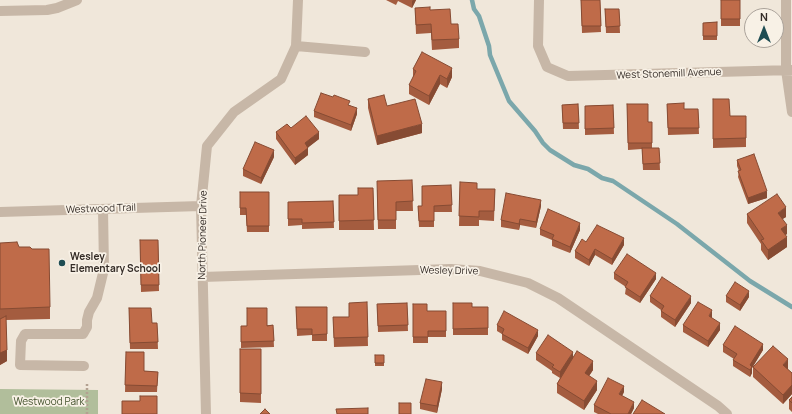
<!DOCTYPE html>
<html>
<head>
<meta charset="utf-8">
<style>
  body { margin:0 }
  #map { position:relative; width:792px; height:414px; overflow:hidden; background:#f0e7da; font-family:Manrope,sans-serif }
  canvas { display:block }
  .north { position:absolute; left:744px; top:8px; width:40px; height:40px; box-sizing:border-box; background:#f8f1e6; border:1px solid #aaa29a; border-radius:50%; rotate:0deg; font-size:11px; font-weight:700; line-height:16px; text-align:center; color:#342c27 }
  .north::after { content:''; display:block; margin:auto; width:14px; height:18px; background:#1f4d53; clip-path:polygon(50% 0,100% 100%,50% 72%,0 100%) }
</style>
</head>
<body>
<div id="map">
<canvas width="792" height="414"></canvas>
<div class="north">N</div>
</div>
<script>
const ctx = document.querySelector('canvas').getContext('2d');
ctx.lineJoin = 'round';
function paint(path, color) { ctx.fillStyle = color; ctx.fill(path, 'evenodd'); }
const shape = rows => new Path2D(rows.map(r => 'M' + r).join(''));
function stroke(path, color, width, dash) { ctx.strokeStyle = color; ctx.lineWidth = width; ctx.lineCap = dash ? 'butt' : 'round'; ctx.setLineDash(dash || []); ctx.stroke(path); }
function write(font, color, halo, rows, align = 'center') {
  ctx.font = font + ' Manrope,sans-serif'; ctx.lineWidth = 3.5; ctx.setLineDash([]); ctx.textBaseline = 'middle'; ctx.strokeStyle = halo; ctx.fillStyle = color; for (const [text, x, y, turn = 0] of rows) {
    ctx.save(); ctx.translate(x, y); ctx.rotate((+turn || 0) * Math.PI / 180); ctx.textAlign = isNaN(turn) ? turn : align; if (halo) ctx.strokeText(text, 0, 0); ctx.fillText(text, 0, 0); ctx.restore();
  }
}
paint(shape([
  [0,389,98,390,98,414,0,414]
]), '#b1be9b');
stroke(shape([
  [472,0,474,9,479,16,489,46,490,55,509,101,535,131,543,143,550,150,574,165,588,169,602,178,613,181,677,224,750,281,792,307]
]), '#7ba7ab', 4.5);
stroke(shape([
  [87,414,87,383]
]), '#b3a191', 2.5, [2, 2]);
stroke(shape([
  [539,0,538,46,547,67,568,76,792,70],
  [786,0,786,70,792,112],
  [0,11,47,10,57,8,77,0],
  [296,46,365,52],
  [0,212,201,206],
  [202,277,451,269,480,271,528,283,558,298,718,406,727,414],
  [84,366,20,365,21,341,25,334,83,334,87,327,87,320,89,312,97,298,104,269,103,209],
  [206,414,201,206,207,146,234,112,281,79,296,46,298,0]
]), '#c7b7a7', 10);
paint(shape([
  [386,0,416,0,412,8,398,1,396,5],
  [581,0,600,0,601,32,582,33],
  [721,0,740,0,740,26,721,26],
  [415,8,430,10,451,24,459,39,459,48,432,50,431,33,416,34],
  [605,9,619,9,620,33,606,33],
  [717,22,717,40,703,40,703,23],
  [413,69,452,77,447,88,440,84,429,105,409,94,409,85,413,78],
  [368,99,387,106,422,133,377,145,368,108],
  [713,99,730,116,746,116,746,147,713,148],
  [578,104,579,129,563,129,562,105],
  [627,104,648,122,652,122,652,148,659,148,660,170,643,170,642,149,628,150],
  [667,104,684,109,698,109,699,134,668,135],
  [350,105,357,114,351,131,314,117,314,111],
  [613,105,614,134,585,135,585,106],
  [291,128,319,139,308,147,308,155,295,165,276,139,276,132],
  [274,157,261,184,243,176,243,169],
  [737,160,767,198,748,204,738,177,739,171,737,166],
  [412,180,413,211,396,211,396,229,378,229,377,190],
  [460,182,477,189,495,189,494,221,479,220,479,226,459,226],
  [451,185,452,212,434,212,434,227,419,227,418,206,422,206],
  [373,188,374,230,339,230,339,195,358,195],
  [240,192,269,192,269,232,247,232,246,215,240,215],
  [333,201,334,228,302,229,302,225,288,226,288,202],
  [541,206,536,228,520,225,519,230,501,227,501,220],
  [747,214,786,217,782,219,787,234,785,235,787,247,768,260,761,250,761,244,747,223],
  [540,229,580,230,570,253,552,246,552,240,540,235],
  [140,240,158,240,159,291,141,292],
  [0,243,50,307,50,319,6,320,7,361,0,365],
  [624,245,612,265,595,255,589,266,575,258,575,251],
  [614,273,656,279,640,303,625,294,626,287,614,279],
  [650,296,691,303,675,327,661,317,661,310,650,302],
  [726,296,749,297,740,311,726,302],
  [367,302,368,346,334,347,333,317,349,317],
  [407,303,408,331,378,332,377,304],
  [453,303,472,307,488,307,488,335,453,335],
  [413,304,427,311,446,311,446,337,428,337,428,343,413,343],
  [296,307,327,307,327,341,312,341,312,335,297,336],
  [129,308,152,323,157,323,158,349,130,349],
  [712,317,712,318,720,330,708,347,683,332,683,325],
  [273,325,274,347,241,348,241,326],
  [497,325,538,336,528,354,502,340,502,334,497,331],
  [723,345,763,350,752,368,752,373,750,377,733,366,733,360,734,359,723,352],
  [240,349,261,349,261,403,240,402],
  [126,352,144,371,158,372,157,392,125,392],
  [536,353,573,358,593,370,589,376,597,390,584,410,557,393,557,384,560,378,552,373,552,371,536,360],
  [375,355,384,355,384,366,375,366],
  [753,367,788,369,787,369,792,373,792,394,783,404,753,377],
  [442,389,437,413,420,409,420,403],
  [624,392,622,396,634,408,631,414,598,414,594,412,594,405],
  [792,397,792,412,789,409,789,400]
]), '#a45c3f');
paint(shape([
  [413,0,416,0,412,8,412,1],
  [452,68,452,77,447,88,447,79],
  [440,75,440,84,429,105,429,96],
  [357,108,357,114,351,131,351,125],
  [422,124,422,133,377,145,377,136],
  [319,132,319,139,305,150,305,143],
  [308,148,308,155,295,165,295,158],
  [274,150,274,157,261,184,261,178],
  [767,191,767,198,748,204,748,198],
  [541,200,541,206,536,228,536,222],
  [786,207,786,217,778,222,778,213],
  [520,219,520,225,519,230,519,224],
  [580,223,580,230,570,253,570,247],
  [787,225,787,234,781,238,781,229],
  [787,237,787,247,768,260,768,250],
  [624,238,624,245,612,265,612,259],
  [595,249,595,255,589,266,589,260],
  [656,273,656,279,640,303,640,297],
  [749,291,749,297,740,311,740,305],
  [691,296,691,303,675,327,675,320],
  [712,310,712,317,709,323,709,316],
  [720,323,720,330,708,347,708,341],
  [538,330,538,336,528,354,528,348],
  [763,344,763,350,752,368,752,373,750,377,750,365],
  [7,350,7,361,0,365,0,353],
  [573,352,573,359,560,378,560,372],
  [788,359,788,369,783,374,783,365],
  [593,361,593,370,585,382,585,373],
  [597,381,597,390,584,410,584,401],
  [442,382,442,389,437,413,437,406],
  [792,385,792,394,783,404,783,395],
  [624,386,624,392,619,401,619,394],
  [634,402,634,408,631,414,628,414]
]), '#864b33');
const building = shape([
  [581,0,600,0,601,26,582,26,581,0],
  [721,0,740,0,740,19,721,19,721,0],
  [430,7,430,10,450,9,451,24,458,24,459,39,432,40,431,24,416,25,415,8,430,7],
  [605,9,619,9,620,26,606,27,605,9],
  [717,22,717,36,703,36,703,23,717,22],
  [422,52,452,68,447,79,440,75,429,96,409,85,416,71,413,69,422,52],
  [321,93,333,97,334,95,350,101,348,105,357,108,351,125,314,111,321,93],
  [384,95,387,106,415,99,422,124,377,136,368,99,384,95],
  [713,99,729,99,730,116,746,116,746,138,713,139,713,99],
  [684,103,684,109,698,109,699,128,668,128,667,104,684,103],
  [578,104,579,123,563,123,562,105,578,104],
  [627,104,648,104,648,122,652,122,652,143,628,143,627,104],
  [613,105,614,128,585,129,585,106,613,105],
  [306,116,319,132,305,143,308,148,295,158,276,132,287,124,291,128,306,116],
  [255,142,274,150,261,178,243,169,255,142],
  [642,148,659,148,660,163,643,164,642,148],
  [754,154,767,191,748,198,738,171,741,170,737,160,754,154],
  [412,180,413,201,396,202,396,220,378,220,377,181,412,180],
  [460,182,477,183,477,189,495,189,494,211,479,211,479,217,459,216,460,182],
  [451,185,452,205,434,206,434,221,419,221,418,206,422,206,422,186,451,185],
  [358,188,373,188,374,220,339,221,339,195,358,195,358,188],
  [240,192,269,192,269,226,247,226,246,208,240,208,240,192],
  [506,193,541,200,536,222,520,219,519,224,501,220,506,193],
  [777,194,786,207,778,213,787,225,781,229,787,237,768,250,761,240,764,239,747,214,777,194],
  [333,201,334,222,302,223,302,219,288,219,288,202,333,201],
  [548,209,580,223,570,247,552,239,554,235,540,229,548,209],
  [597,225,624,238,612,259,595,249,589,260,575,251,582,239,586,242,597,225],
  [140,240,158,240,159,285,141,285,140,240],
  [17,242,19,247,30,247,32,249,49,249,50,307,0,309,0,243,17,242],
  [627,254,656,273,640,297,625,287,628,282,614,273,627,254],
  [662,277,691,296,675,320,661,311,664,306,650,296,662,277],
  [735,282,749,291,740,305,726,296,735,282],
  [367,302,368,337,334,338,333,317,349,317,349,303,367,302],
  [698,302,712,310,709,316,720,323,708,341,683,325,698,302],
  [407,303,408,325,378,326,377,304,407,303],
  [453,303,472,303,472,307,488,307,488,328,453,329,453,303],
  [413,304,427,304,427,311,446,311,446,331,428,331,428,337,413,337,413,304],
  [296,307,327,307,327,334,312,335,312,329,297,329,296,307],
  [129,308,151,308,152,323,157,323,158,342,130,343,129,308],
  [247,308,267,308,267,326,273,325,274,341,241,342,241,326,247,326,247,308],
  [504,311,538,330,528,348,502,334,504,329,497,325,504,311],
  [6,316,7,350,0,353,0,319,6,316],
  [735,326,763,344,750,365,752,367,750,370,733,360,737,354,723,345,735,326],
  [548,335,573,352,560,372,552,367,554,365,536,353,548,335],
  [773,346,788,359,783,365,792,373,792,385,783,395,753,367,773,346],
  [240,349,261,349,261,394,240,393,240,349],
  [577,351,593,361,585,373,597,381,584,401,557,384,577,351],
  [126,352,144,352,144,371,158,372,157,386,125,385,126,352],
  [375,355,384,355,384,363,375,363,375,355],
  [608,378,624,386,619,394,634,402,628,414,611,414,594,405,608,378],
  [426,379,442,382,437,406,420,403,426,379],
  [140,396,157,396,157,414,122,414,122,401,140,401,140,396],
  [792,397,792,403,789,400,792,397],
  [642,400,665,414,633,414,642,400],
  [399,403,411,403,411,414,399,414,399,403],
  [368,408,368,414,337,414,336,409,368,408],
  [265,409,270,414,260,414,265,409]
]);
paint(building, '#bf6b49');
stroke(building, '#864b33', 1);
for (const [x, y, r, color] of [
  [62,263,4,"#1f4d53"]
]) { const dot = new Path2D(); dot.arc(x, y, r, 0, 2 * Math.PI); ctx.fillStyle = color; ctx.fill(dot); stroke(dot, '#f8f1e6', 1.5); }
write('10px', '#342c27', '#f8f1e6', [
  ["West Stonemill Avenue",669,74,-2],
  ["Westwood Trail",101,209,-2],
  ["North Pioneer Drive",203,235,-89],
  ["Wesley Drive",449,271,1]
]);
write('bold 10px', '#342c27', '#f8f1e6', [
  ["Wesley",70,257],
  ["Elementary School",70,269]
], 'left');
write('10px', '#42512c', '#f8f1e6', [
  ["Westwood Park",49,402]
]);
</script>
</body>
</html>
